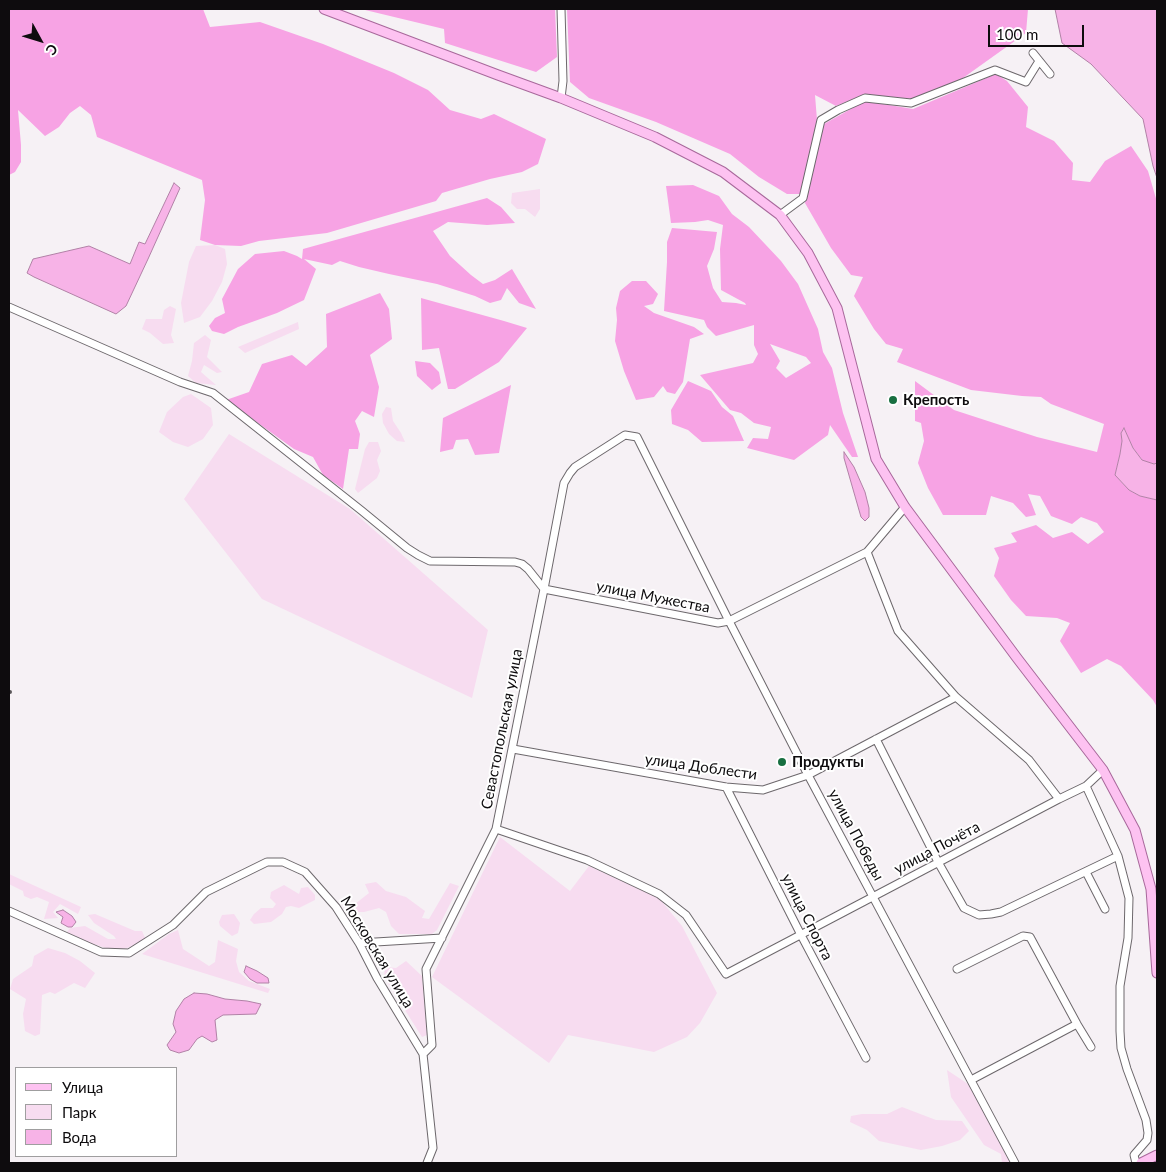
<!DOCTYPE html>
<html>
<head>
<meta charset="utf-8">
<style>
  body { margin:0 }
  #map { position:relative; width:1166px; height:1172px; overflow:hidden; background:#f6f1f5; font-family:Lato,sans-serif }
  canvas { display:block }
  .frame { position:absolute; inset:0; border:10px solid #0e0c0e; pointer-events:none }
  .legend { position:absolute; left:15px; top:1067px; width:162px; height:90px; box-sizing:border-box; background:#fff; border:1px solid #9f9e9f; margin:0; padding:6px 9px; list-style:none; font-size:15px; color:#0e0c0e }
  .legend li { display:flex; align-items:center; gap:10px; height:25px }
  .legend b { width:25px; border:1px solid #9f9e9f }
  .north { position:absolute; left:15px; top:15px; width:50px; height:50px; -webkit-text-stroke:4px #fff; paint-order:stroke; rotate:129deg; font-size:14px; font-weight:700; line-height:20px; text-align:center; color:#0e0c0e }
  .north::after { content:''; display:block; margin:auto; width:18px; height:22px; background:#0e0c0e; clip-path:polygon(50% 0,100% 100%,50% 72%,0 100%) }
  .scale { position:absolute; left:988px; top:25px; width:96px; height:22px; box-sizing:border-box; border:2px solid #0e0c0e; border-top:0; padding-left:6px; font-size:15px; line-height:18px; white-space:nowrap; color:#0e0c0e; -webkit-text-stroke:4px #fff; paint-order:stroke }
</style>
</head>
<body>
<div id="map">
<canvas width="1166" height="1172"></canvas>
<div class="frame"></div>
<ul class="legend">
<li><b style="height:6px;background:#fdc2f1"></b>Улица</li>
<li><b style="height:14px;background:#f7dcf0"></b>Парк</li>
<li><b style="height:14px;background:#f7b3e7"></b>Вода</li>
</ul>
<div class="north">С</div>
<div class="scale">100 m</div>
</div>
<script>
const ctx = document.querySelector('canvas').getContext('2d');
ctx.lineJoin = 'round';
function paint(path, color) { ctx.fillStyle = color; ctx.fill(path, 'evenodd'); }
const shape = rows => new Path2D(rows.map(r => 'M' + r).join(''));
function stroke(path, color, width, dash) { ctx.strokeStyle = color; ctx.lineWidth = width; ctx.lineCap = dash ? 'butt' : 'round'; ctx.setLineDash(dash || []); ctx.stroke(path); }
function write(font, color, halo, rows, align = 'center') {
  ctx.font = font + ' Lato,sans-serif'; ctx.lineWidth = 4; ctx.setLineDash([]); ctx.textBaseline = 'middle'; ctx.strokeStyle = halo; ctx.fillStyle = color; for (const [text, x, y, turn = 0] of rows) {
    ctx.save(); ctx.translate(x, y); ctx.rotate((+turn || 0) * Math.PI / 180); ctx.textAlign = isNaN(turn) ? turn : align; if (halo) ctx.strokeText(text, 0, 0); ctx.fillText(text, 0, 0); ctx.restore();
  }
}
paint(shape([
  [540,189,540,209,535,217,525,209,517,209,511,203,512,193],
  [215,245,225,249,227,264,222,282,212,301,200,317,184,323,181,303,189,262,196,246],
  [170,306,176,309,171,335,174,343,163,344,150,333,142,329,146,319,162,319,164,310],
  [298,322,299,329,245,353,238,347],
  [205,335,211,340,207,357,222,372,217,373,204,365,201,372,216,385,196,383,188,376,192,361,194,343],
  [191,394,211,408,213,425,203,439,188,447,173,442,159,432,167,412,183,397],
  [386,407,391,408,393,421,401,433,405,442,397,441,389,434,383,423,382,414],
  [229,434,350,509,488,630,472,698,262,599,184,499],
  [369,442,378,442,381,451,377,460,380,471,377,478,358,493,355,489,365,449],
  [500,837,570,891,589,866,659,898,682,926,717,993,700,1023,687,1037,654,1052,568,1035,549,1063,432,977],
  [9,874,81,907,78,914,60,904,53,912,58,918,44,919,49,902,37,897,31,899,24,896,23,891,9,884],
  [376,882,386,891,406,897,425,911,422,918,429,919,450,883,459,886,437,930,432,934,399,934,391,926,386,912,379,908,364,912,357,912,355,904,369,893,365,884],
  [284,885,299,894,301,888,308,887,315,895,315,900,299,908,291,906,286,907,282,914,271,922,254,924,250,920,254,914,261,908,273,908,276,904,270,898,271,892],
  [95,914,135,931,142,931,146,940,127,948,115,951,87,942,67,932,70,928,85,926,108,939,116,939,114,936,94,923,88,915],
  [234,914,240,923,238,933,232,936,220,926,219,922,222,915],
  [178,930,183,949,209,966,215,962,218,940,238,949,236,961,239,972,249,981,270,989,268,993,142,954,169,934],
  [48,948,65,953,80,961,95,973,85,988,74,983,55,994,50,992,42,995,40,1034,35,1036,25,1031,23,1014,26,999,10,989,13,979,32,966,34,956],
  [406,961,422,976,427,1035,422,1037,384,977,385,967,396,968],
  [947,1070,971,1086,1010,1163,1002,1163,1001,1154,984,1145,951,1097],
  [902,1107,936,1120,962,1121,969,1131,960,1140,942,1146,921,1150,879,1141,867,1130,850,1122,851,1116,862,1114,887,1114]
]), '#f7dcf0');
paint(shape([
  [9,9,203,9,210,27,260,22,323,44,394,73,428,90,450,110,481,119,494,114,546,139,538,164,522,172,490,179,442,193,436,201,327,233,259,241,241,246,215,245,200,240,205,200,202,180,97,137,91,115,80,106,70,113,59,127,45,136,18,110,21,145,21,162,15,172,9,175],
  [361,9,555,9,557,57,536,72,445,43,444,29],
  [567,9,1028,9,1026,33,956,83,911,99,865,94,836,106,815,95,817,120,802,194,787,194,759,177,730,154,656,122,589,98,570,82],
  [996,74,1007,81,1028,107,1026,127,1054,141,1073,163,1072,180,1090,182,1105,161,1131,146,1148,171,1157,202,1157,229,1156,237,1157,243,1157,463,1154,464,1143,461,1133,448,1124,428,1121,433,1122,441,1120,454,1115,475,1129,490,1140,496,1157,500,1157,707,1153,700,1121,666,1107,659,1081,673,1060,641,1070,623,1057,618,1026,616,1011,600,994,576,999,558,994,548,1017,542,1011,533,1036,525,1053,538,1072,532,1088,544,1104,532,1097,523,1081,517,1072,524,1051,516,1040,496,1028,494,1036,515,1026,517,1013,503,991,496,986,515,943,515,928,488,918,463,924,441,921,423,915,421,915,381,954,410,1037,437,1097,452,1104,424,1051,404,1041,397,1022,396,971,390,897,362,903,349,886,344,874,329,854,296,863,277,851,275,831,248,805,203,824,124,865,101,913,109],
  [693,185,719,196,732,214,749,227,781,261,798,284,818,329,823,352,832,368,843,413,858,457,852,457,830,425,828,435,794,460,747,448,753,438,768,439,771,427,754,423,741,413,730,410,700,375,753,363,758,354,754,345,754,325,716,336,707,327,704,320,664,311,667,262,667,242,672,228,717,232,714,249,707,266,713,288,722,302,736,303,746,305,745,303,721,290,720,249,723,225,708,220,695,222,671,223,666,186],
  [770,344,806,357,811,363,786,378,776,368,780,361],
  [487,198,501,207,515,223,487,225,448,222,433,231,450,256,471,275,483,284,495,280,512,269,536,309,519,303,507,288,501,300,490,303,475,296,437,284,389,274,359,267,340,261,332,265,304,259,316,269,304,300,277,313,238,327,224,334,212,331,209,326,215,318,225,313,222,299,238,269,255,254,284,251,297,256,302,259,303,249],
  [632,281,646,281,658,294,653,304,644,306,654,313,694,327,704,334,690,339,683,382,675,394,667,392,663,386,654,397,636,400,624,371,615,341,617,320,616,308,620,291],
  [380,293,389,309,392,339,370,355,379,387,374,417,362,411,355,421,360,434,358,449,349,449,343,489,323,475,313,457,294,449,226,400,249,392,262,364,292,355,306,366,327,347,326,314],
  [421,298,504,321,527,328,499,362,455,389,448,389,439,348,422,350],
  [415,361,430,363,439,372,441,383,432,390,417,376],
  [688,381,711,391,722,407,733,416,744,441,702,442,688,430,672,424,671,410],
  [511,385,499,453,475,455,468,439,456,440,453,449,440,452,443,418]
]), '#f7a3e4');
const water = shape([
  [1055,9,1157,9,1157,178,1153,166,1143,119,1091,64,1062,43,1055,9],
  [174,183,180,188,148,259,126,306,116,314,34,277,27,273,33,259,89,246,130,264,139,242,145,244,174,183],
  [1124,428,1133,448,1142,460,1154,464,1157,463,1157,500,1140,496,1129,490,1115,475,1120,454,1122,441,1121,433,1124,428],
  [844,452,854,467,865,492,869,508,869,517,865,521,861,517,844,458,844,452],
  [63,910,72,916,76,922,72,927,68,927,61,923,63,917,56,912,63,910],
  [246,966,257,971,268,978,269,983,257,983,250,979,244,972,246,966],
  [194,993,207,994,225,999,247,1001,261,1004,256,1014,223,1015,215,1020,217,1040,212,1042,202,1036,197,1039,189,1050,179,1053,170,1050,167,1045,176,1032,173,1024,176,1011,184,999,194,993]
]);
paint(water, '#f7b3e7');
stroke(water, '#b181a6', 1);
const minor = shape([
  [561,9,563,81,561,98],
  [1033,53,1050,74],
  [780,215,803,198,821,120,838,110,865,98,911,103,995,70,1026,82,1039,61],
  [9,307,180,382,213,393,362,511,407,548,418,555,430,561,515,562,522,564,528,569,544,589,718,623,729,621,867,552,905,507],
  [867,552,898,631,956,697,1029,760,1059,799],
  [876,739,938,862,964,908,979,915,991,914,1001,912,1118,856],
  [513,749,726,787,763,790,808,775,956,697],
  [1086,786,1118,856,1129,898,1128,938,1120,986,1120,1031,1121,1048,1127,1069,1146,1120,1148,1133,1147,1140,1134,1155,1136,1163],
  [726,787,801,935,866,1058],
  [496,829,587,860,659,894,686,915,726,974,1059,799,1086,786,1103,770],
  [1086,872,1105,909],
  [9,911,101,952,129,953,173,925,206,892,267,862,283,862,305,872,336,907,359,943,377,978,423,1054,433,1148,427,1163],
  [359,943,442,938],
  [957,969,1023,936,1030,937,1077,1024,1091,1047],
  [423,1054,432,1045,426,969,496,829,544,589,564,483,570,473,575,467,625,435,637,437,729,621,808,775,1015,1163],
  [971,1080,1077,1024]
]);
const major = shape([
  [324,9,498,75,561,98,655,137,723,172,780,215,808,253,837,308,876,459,905,507,1017,658,1103,770,1135,830,1151,889,1157,973],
  [1141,1163,1157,1155]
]);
stroke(minor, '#6d686c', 9);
stroke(major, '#a8689b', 11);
stroke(minor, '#fff', 7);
stroke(major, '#fdc2f1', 9);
const rail = shape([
  [9,692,10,692]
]);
stroke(rail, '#5a5759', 4);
stroke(rail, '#fff', 2, [5.5]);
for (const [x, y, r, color] of [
  [893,400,5,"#186f41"],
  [782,762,5,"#186f41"]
]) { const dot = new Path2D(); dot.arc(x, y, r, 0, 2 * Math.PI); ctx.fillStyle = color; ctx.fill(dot); stroke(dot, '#fff', 2); }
write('bold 15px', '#0e0c0e', '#fff', [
  ["Крепость",903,400],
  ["Продукты",792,762]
], 'left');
write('15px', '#0e0c0e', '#fff', [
  ["улица Мужества",653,597,11],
  ["Севастопольская улица",502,729,-79],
  ["улица Доблести",701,767,8],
  ["улица Победы",856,835,62],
  ["улица Почёта",937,848,-28],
  ["улица Спорта",807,917,63],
  ["Московская улица",377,952,59]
]);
</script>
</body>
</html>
